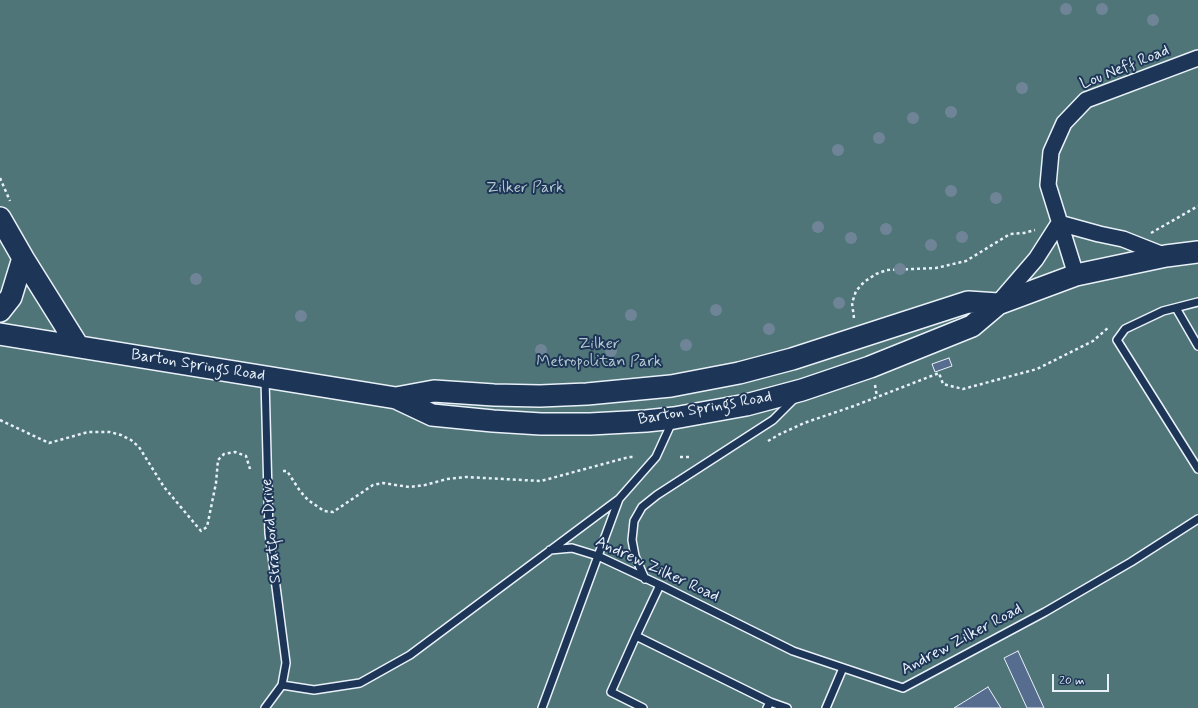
<!DOCTYPE html>
<html>
<head>
<meta charset="utf-8">
<style>
  body { margin:0 }
  #map { position:relative; width:1198px; height:708px; overflow:hidden; background:#1d3557; font-family:Mynerve,sans-serif }
  canvas { display:block }
  .scale { position:absolute; left:1052px; top:674px; width:57px; height:18px; box-sizing:border-box; border:2px solid #e8f1f8; border-top:0; padding-left:5px; font-size:12px; line-height:14px; white-space:nowrap; color:#e8f1f8; -webkit-text-stroke:3px #1d3557; paint-order:stroke }
</style>
</head>
<body>
<div id="map">
<canvas width="1198" height="708"></canvas>
<div class="scale">20 m</div>
</div>
<script>
const ctx = document.querySelector('canvas').getContext('2d');
ctx.lineJoin = 'round';
function paint(path, color) { ctx.fillStyle = color; ctx.fill(path, 'evenodd'); }
const shape = rows => new Path2D(rows.map(r => 'M' + r).join(''));
function stroke(path, color, width, dash) { ctx.strokeStyle = color; ctx.lineWidth = width; ctx.lineCap = dash ? 'butt' : 'round'; ctx.setLineDash(dash || []); ctx.stroke(path); }
function write(font, color, halo, rows, align = 'center') {
  ctx.font = font + ' Mynerve,sans-serif'; ctx.lineWidth = 4; ctx.setLineDash([]); ctx.textBaseline = 'middle'; ctx.strokeStyle = halo; ctx.fillStyle = color; for (const [text, x, y, turn = 0] of rows) {
    ctx.save(); ctx.translate(x, y); ctx.rotate((+turn || 0) * Math.PI / 180); ctx.textAlign = isNaN(turn) ? turn : align; if (halo) ctx.strokeText(text, 0, 0); ctx.fillText(text, 0, 0); ctx.restore();
  }
}
paint(shape([
  [0,0,1198,0,1198,708,0,708]
]), '#4f7578');
const building = shape([
  [949,358,952,366,935,372,932,364,949,358],
  [1018,651,1044,708,1027,708,1004,658,1018,651],
  [988,687,1001,708,954,708,988,687]
]);
paint(building, '#576d90');
stroke(building, '#e8f1f8', 1);
const lane = shape([
  [1198,302,1163,311,1125,329,1117,340,1198,469],
  [1176,308,1198,346],
  [550,550,572,548,598,556,660,585,793,651,903,688,1045,612,1131,562,1198,519],
  [645,579,635,556,632,540,634,521,642,507,657,495,773,420,794,399],
  [636,636,770,702],
  [282,685,314,690,360,683,410,655,619,499],
  [265,708,282,685,286,663,269,533,265,379],
  [542,708,619,499,656,457,672,422],
  [643,708,611,692,636,636,660,585],
  [767,708,770,702,787,708],
  [826,708,843,668]
]);
const street = shape([
  [1076,275,1048,185,1051,152,1064,123,1086,100,1198,58],
  [998,303,1036,259,1059,223,1099,234,1123,239,1166,256]
]);
const secondary = shape([
  [0,218,23,258,78,346],
  [0,311,11,297,23,258],
  [0,334,396,398,432,415,493,421,541,424,590,424,646,421,674,418,746,405,802,390,870,367,972,326,998,304,1076,275,1166,256,1198,252],
  [396,398,434,391,494,395,540,396,587,394,671,386,739,373,792,359,968,302,998,304]
]);
stroke(lane, '#e8f1f8', 10);
stroke(street, '#e8f1f8', 18);
stroke(secondary, '#e8f1f8', 24);
stroke(shape([
  [0,178,10,201],
  [1151,233,1198,206],
  [854,318,852,303,856,291,864,282,876,274,887,270,936,268,966,261,1010,234,1024,233,1035,230],
  [875,385,877,397],
  [0,420,49,443,88,432,110,432,121,435,131,440,139,447,164,487,201,531,207,527,216,483,218,460,224,454,235,452,246,456,250,469],
  [768,441,780,434,804,423,854,406,939,373,943,384,963,389,1037,369,1093,341,1109,327],
  [680,457,692,457],
  [283,471,287,471,300,491,308,500,324,511,333,512,373,485,383,483,409,487,425,485,447,479,466,477,541,481,629,457,635,457]
]), '#e8f1f8', 2.5, [3, 3]);
stroke(lane, '#1d3557', 7);
stroke(street, '#1d3557', 15);
stroke(secondary, '#1d3557', 21);
ctx.fillStyle = '#6f8597';
for (const [x, y] of [
  [1066,9],
  [1102,9],
  [1153,20],
  [1022,88],
  [951,112],
  [913,118],
  [879,138],
  [838,150],
  [951,191],
  [996,198],
  [818,227],
  [886,229],
  [962,237],
  [851,238],
  [931,245],
  [900,269],
  [196,279],
  [839,303],
  [716,310],
  [631,315],
  [301,316],
  [769,329],
  [686,345],
  [541,350],
  [611,351]
]) { ctx.beginPath(); ctx.arc(x, y, 6, 0, 2 * Math.PI); ctx.fill(); }
write('16px', '#e8f1f8', '#1d3557', [
  ["Lou Neff Road",1125,68,-22],
  ["Barton Springs Road",198,366,9],
  ["Barton Springs Road",705,409,-10],
  ["Stratford Drive",272,531,-95],
  ["Andrew Zilker Road",657,570,25],
  ["Andrew Zilker Road",962,640,-28]
]);
write('16px', '#b2c6cb', '#1d3557', [
  ["Zilker Park",525,189],
  ["Zilker",599,345],
  ["Metropolitan Park",599,363]
]);
</script>
</body>
</html>
